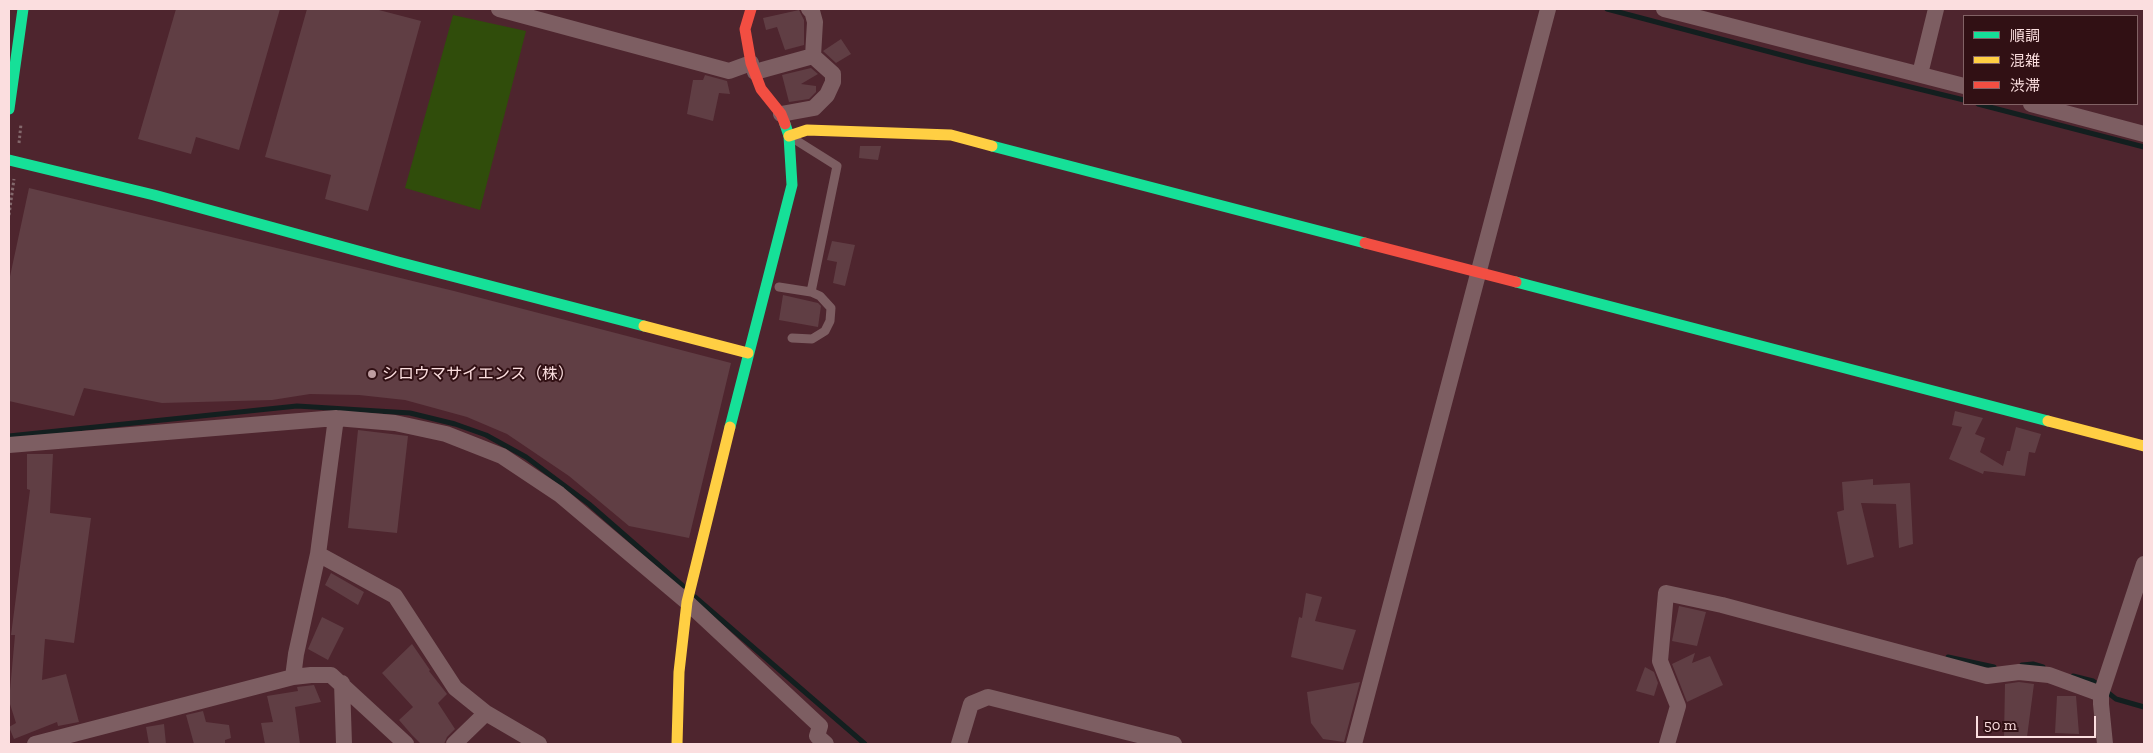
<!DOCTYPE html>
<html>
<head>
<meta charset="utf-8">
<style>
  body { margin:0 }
  #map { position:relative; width:2153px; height:753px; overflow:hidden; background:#4e252e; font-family:"Zilla Slab","Noto Sans JP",serif }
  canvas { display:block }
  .frame { position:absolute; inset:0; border:10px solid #fbdedf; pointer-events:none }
  .legend { position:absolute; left:1963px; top:15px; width:175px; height:90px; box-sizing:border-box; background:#311014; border:1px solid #826265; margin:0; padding:6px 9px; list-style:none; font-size:15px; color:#fbdedf }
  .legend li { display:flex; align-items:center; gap:10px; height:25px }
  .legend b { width:25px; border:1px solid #826265 }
  .scale { position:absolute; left:1976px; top:716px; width:120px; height:22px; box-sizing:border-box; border:2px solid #fbdedf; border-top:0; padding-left:6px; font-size:15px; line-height:18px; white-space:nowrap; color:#fbdedf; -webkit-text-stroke:4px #311014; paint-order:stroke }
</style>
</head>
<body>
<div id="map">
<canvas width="2153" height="753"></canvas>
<div class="frame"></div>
<ul class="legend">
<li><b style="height:6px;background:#16e098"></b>順調</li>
<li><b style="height:6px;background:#ffcf43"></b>混雑</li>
<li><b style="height:6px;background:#f24e42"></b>渋滞</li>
</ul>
<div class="scale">50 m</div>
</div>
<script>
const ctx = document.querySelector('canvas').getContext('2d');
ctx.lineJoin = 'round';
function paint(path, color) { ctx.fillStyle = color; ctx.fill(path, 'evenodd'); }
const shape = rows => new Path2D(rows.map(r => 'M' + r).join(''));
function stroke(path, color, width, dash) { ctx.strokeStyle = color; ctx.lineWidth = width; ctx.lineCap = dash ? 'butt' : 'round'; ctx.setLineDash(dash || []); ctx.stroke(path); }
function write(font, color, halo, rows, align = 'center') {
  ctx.font = font + ' "Zilla Slab","Noto Sans JP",serif'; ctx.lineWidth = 4; ctx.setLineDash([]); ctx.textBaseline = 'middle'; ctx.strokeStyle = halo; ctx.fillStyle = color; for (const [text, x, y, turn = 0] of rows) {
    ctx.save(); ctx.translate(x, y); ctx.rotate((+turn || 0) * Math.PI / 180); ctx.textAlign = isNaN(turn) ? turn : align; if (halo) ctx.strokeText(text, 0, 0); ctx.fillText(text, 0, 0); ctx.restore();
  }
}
paint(shape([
  [453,15,526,31,480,210,405,188]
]), '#304d0b');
stroke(shape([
  [1607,9,1808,62,1964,100],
  [1978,104,2144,147],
  [9,436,297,406,410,413,455,424,486,435,526,457,589,504,683,586],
  [695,597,865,744],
  [1948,657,1994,667],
  [2022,665,2033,664,2043,667],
  [2073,676,2093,681,2116,699,2144,707]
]), '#131f1f', 5);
paint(shape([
  [176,9,280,9,239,150,196,137,191,154,138,139],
  [307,9,375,9,421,21,368,211,325,199,331,175,265,157],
  [799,10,804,20,804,45,785,50,777,27,766,30,763,18],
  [841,39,851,54,836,63,823,51],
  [811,68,818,74,801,84,816,86,816,92,809,99,789,102,782,75],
  [705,75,727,81,730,94,719,93,713,121,687,114,693,80,703,80],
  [860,146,881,146,878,160,859,158],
  [29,188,454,291,731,363,689,538,629,526,569,476,507,434,467,417,405,400,359,395,310,394,272,400,162,403,84,388,74,416,9,401,9,281],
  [832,241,855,245,845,286,833,283,837,262,827,260],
  [783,295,818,303,821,306,818,327,779,320],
  [1955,411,1983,418,1975,434,1985,438,1980,452,2003,466,2007,451,2010,451,2016,427,2041,434,2035,453,2029,452,2025,476,1984,471,1983,474,1949,459,1962,427,1952,425],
  [358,430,408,436,397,533,348,528],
  [27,454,53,454,50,513,91,518,74,643,45,639,42,680,66,674,79,722,58,726,57,722,14,739,9,727,16,723,9,701,15,635,11,635,30,490,27,489],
  [1873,479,1873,485,1910,483,1913,544,1899,548,1896,504,1861,503,1874,557,1847,565,1837,512,1844,510,1842,482],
  [331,573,364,592,358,605,325,585],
  [1306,593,1322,597,1315,621,1356,630,1343,670,1291,657,1299,617,1302,618],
  [1679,606,1706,612,1697,646,1672,641],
  [322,617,344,628,328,660,308,649],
  [412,644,430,670,429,671,447,694,438,703,455,729,447,737,444,744,421,744,412,735,399,720,413,707,382,673],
  [1695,653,1692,663,1710,656,1723,685,1687,702,1672,664],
  [1645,667,1654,672,1658,683,1654,696,1636,691],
  [1360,682,1344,742,1323,739,1311,723,1307,692],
  [2019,682,2034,684,2027,737,2004,737,2005,684],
  [314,685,321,702,295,707,300,744,265,744,261,723,273,722,267,696,298,691,297,687],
  [2057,696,2076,696,2079,734,2055,733],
  [203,711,206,722,229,725,231,738,225,740,225,744,194,744,186,715],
  [164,724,166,744,149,744,146,727]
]), '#603e44');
stroke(shape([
  [19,143,21,124],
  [9,215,14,179]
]), '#83686c', 3, [2.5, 2.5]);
stroke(shape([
  [779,287,811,292],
  [792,338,812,339,825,331,830,321,831,308,820,296,811,292,837,166,794,139]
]), '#7d5e62', 9);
stroke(shape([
  [499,9,729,71,751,63],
  [1664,9,1964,86],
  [755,72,813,56,815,22,812,11,809,9],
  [1920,74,1936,9],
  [2031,104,2144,134],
  [781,114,814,108,827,95,833,82,833,74,813,56],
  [336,418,318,554,296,654,293,677,311,675,331,675,406,744],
  [9,445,336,418,395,423,446,434,502,456,559,494,687,602,820,726,817,736,826,744],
  [318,554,395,596,455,688,486,713],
  [342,683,344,744],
  [35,744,293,677],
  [454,744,486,713,539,744],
  [959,744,971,704,988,697,1174,744],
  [1354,744,1548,9],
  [1667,744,1678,706,1660,661,1666,593,1722,605,1987,676,2019,672,2049,675,2101,694],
  [2105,744,2101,704,2101,694,2144,564]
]), '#7d5e62', 16);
stroke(shape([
  [9,109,23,9],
  [992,146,1365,243],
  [9,160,154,195,398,262,644,326],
  [1516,282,2048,421],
  [730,427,792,185,789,136,785,124]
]), '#16e098', 11);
stroke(shape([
  [789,136,807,130,951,135,992,146],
  [644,326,748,353],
  [2048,421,2144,446],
  [677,744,679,672,687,602,730,427]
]), '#ffcf43', 11);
stroke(shape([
  [751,9,745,29,751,63,761,89,781,114,785,124],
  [1365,243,1516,282]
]), '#f24e42', 11);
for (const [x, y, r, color] of [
  [372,374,5,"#be9da1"]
]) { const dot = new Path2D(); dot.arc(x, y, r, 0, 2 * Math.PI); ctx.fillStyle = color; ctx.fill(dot); stroke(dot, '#311014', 2); }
write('16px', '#fbdedf', '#311014', [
  ["シロウマサイエンス（株）",382,374]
], 'left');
</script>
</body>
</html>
